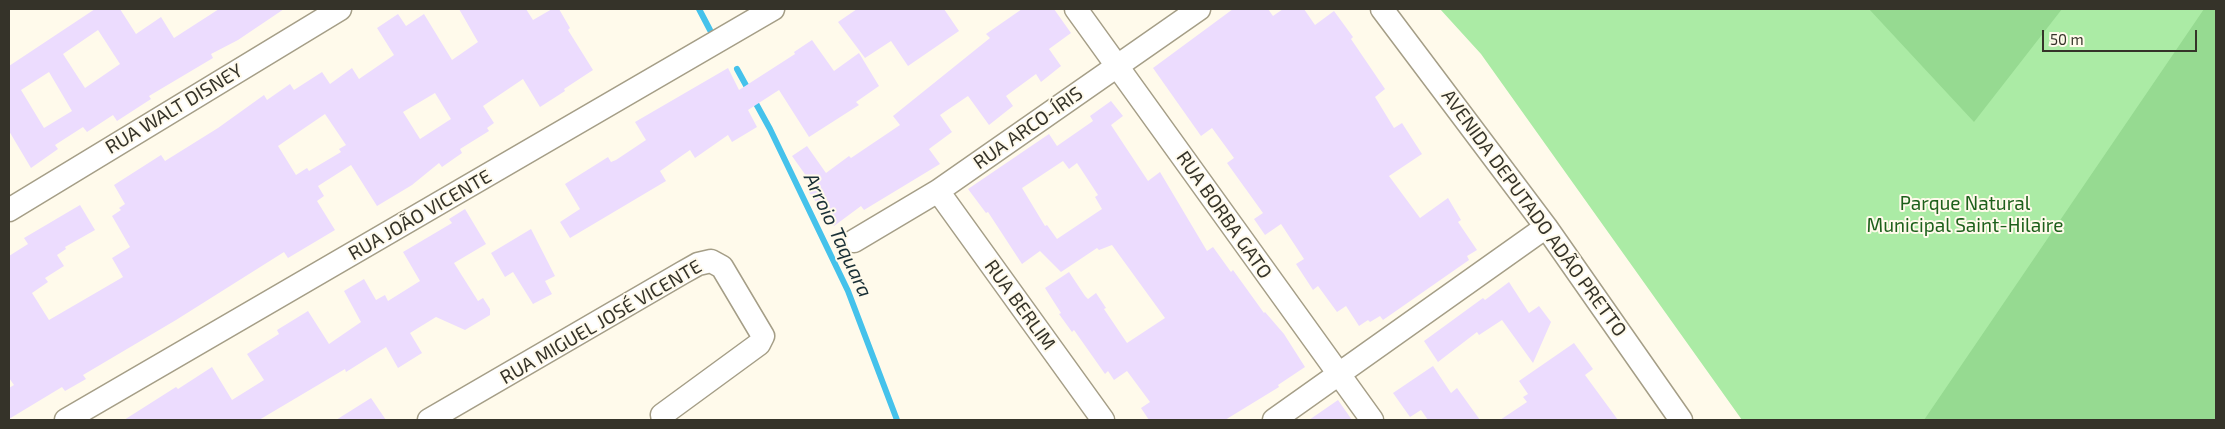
<!DOCTYPE html>
<html>
<head>
<meta charset="utf-8">
<style>
  body { margin:0 }
  #map { position:relative; width:2225px; height:429px; overflow:hidden; background:#fffaeb; font-family:"Exo 2",sans-serif }
  canvas { display:block }
  .frame { position:absolute; inset:0; border:10px solid #353329; pointer-events:none }
  .scale { position:absolute; left:2042px; top:30px; width:155px; height:22px; box-sizing:border-box; border:2px solid #353329; border-top:0; padding-left:6px; font-size:15px; line-height:18px; white-space:nowrap; color:#353329; -webkit-text-stroke:4px #fffaeb; paint-order:stroke }
</style>
</head>
<body>
<div id="map">
<canvas width="2225" height="429"></canvas>
<div class="frame"></div>
<div class="scale">50 m</div>
</div>
<script>
const ctx = document.querySelector('canvas').getContext('2d');
ctx.lineJoin = 'round';
function paint(path, color) { ctx.fillStyle = color; ctx.fill(path, 'evenodd'); }
const shape = rows => new Path2D(rows.map(r => 'M' + r).join(''));
function stroke(path, color, width, dash) { ctx.strokeStyle = color; ctx.lineWidth = width; ctx.lineCap = dash ? 'butt' : 'round'; ctx.setLineDash(dash || []); ctx.stroke(path); }
function write(font, color, halo, rows, align = 'center') {
  ctx.font = font + ' "Exo 2",sans-serif'; ctx.lineWidth = 4; ctx.setLineDash([]); ctx.textBaseline = 'middle'; ctx.strokeStyle = halo; ctx.fillStyle = color; for (const [text, x, y, turn = 0] of rows) {
    ctx.save(); ctx.translate(x, y); ctx.rotate((+turn || 0) * Math.PI / 180); ctx.textAlign = isNaN(turn) ? turn : align; if (halo) ctx.strokeText(text, 0, 0); ctx.fillText(text, 0, 0); ctx.restore();
  }
}
paint(shape([
  [1440,9,2216,9,2216,420,1742,420,1481,54]
]), '#abeba5');
paint(shape([
  [1869,9,2062,9,1974,122],
  [2204,9,2216,9,2216,420,1924,420]
]), '#96da91');
stroke(shape([
  [699,9,710,30],
  [737,69,770,129,848,291,897,420]
]), '#45c2eb', 6);
paint(shape([
  [95,9,120,9,136,34,161,17,174,38,219,9,284,9,238,40,211,54,213,58,149,96,151,99,117,121,113,115,87,132,83,127,55,145,58,149,31,168,9,131,9,66],
  [98,30,120,64,85,88,63,54],
  [49,72,72,111,44,128,21,90],
  [459,9,526,9,533,20,552,9,559,9,570,28,568,30,593,70,564,89,565,91,540,107,523,79,483,106,494,123,487,128,489,131,460,149,462,153,442,167,439,163,412,185,377,206,351,165,318,186,324,196,317,201,335,230,288,258,284,252,176,320,83,375,86,379,65,391,62,387,9,419,9,388,14,385,9,378,9,256,28,244,24,238,80,205,95,230,65,247,66,249,57,255,64,266,45,278,48,282,32,293,49,320,123,277,112,258,130,247,112,216,121,210,119,208,125,204,114,185,161,155,165,161,218,128,264,95,267,100,290,84,294,90,322,72,330,84,352,68,359,79,394,55,377,28,398,14,406,26,424,14,452,60,478,42],
  [435,93,451,119,420,139,403,112],
  [325,114,346,145,339,149,341,152,309,171,307,168,296,175,278,146],
  [857,9,944,9,959,31,908,66,891,41,865,58,838,22],
  [1022,9,1054,9,1071,33,1049,49,1061,66,1041,82,1036,74,1006,96,1013,106,989,125,968,96,940,115,952,132,929,149,940,164,864,210,861,206,834,226,808,191,814,187,792,156,807,146,826,173,849,156,851,158,900,125,893,116,990,38,986,34],
  [1233,9,1268,9,1273,16,1283,9,1304,9,1315,25,1334,11,1353,37,1351,39,1385,89,1375,97,1394,128,1402,123,1422,154,1389,176,1420,218,1448,198,1461,220,1458,222,1477,250,1467,256,1469,260,1383,320,1380,316,1370,322,1368,320,1359,326,1346,306,1337,312,1318,286,1313,290,1296,264,1304,259,1281,224,1265,235,1254,219,1263,213,1227,163,1234,158,1212,128,1201,136,1153,68],
  [812,40,834,71,859,53,879,86,856,102,859,105,809,137,779,90,748,110,757,127,732,142,728,135,695,158,690,150,660,171,666,181,570,238,560,222,580,209,565,184,608,157,611,162,616,160,646,140,635,122,728,68,739,90,795,54,794,52],
  [1111,101,1123,116,1111,125,1148,181,1160,172,1207,251,1213,247,1231,272,1233,270,1264,313,1265,312,1284,334,1305,367,1278,385,1279,387,1225,420,1149,420,1141,408,1150,402,1127,371,1114,380,1108,371,1105,374,1074,330,1072,332,1059,314,1061,313,1045,288,1069,272,1085,296,1088,299,1096,293,1106,308,1104,309,1127,343,1165,318,1112,245,1099,250,1097,248,1061,272,1040,251,1022,264,988,212,986,213,968,189,1049,134,1057,146,1093,121,1090,116],
  [1063,161,1069,169,1077,163,1098,195,1095,197,1102,209,1057,239,1047,225,1045,226,1022,188],
  [465,209,486,244,454,263,478,301,483,298,490,309,490,315,465,330,436,317,410,333,422,353,398,368,386,347,346,372,345,369,259,420,124,420,176,387,178,389,212,367,232,400,264,380,247,354,279,334,277,330,308,311,329,344,361,322,344,291,364,279,376,300,385,295,388,301,420,281,403,252,452,223,449,219],
  [531,229,555,276,545,281,552,294,533,304,513,272,505,277,491,253],
  [1509,282,1529,313,1539,306,1551,322,1533,363,1502,320,1479,335,1477,332,1438,362,1424,341,1483,298,1485,300],
  [1574,343,1593,369,1585,375,1618,420,1500,420,1527,402,1523,397,1528,394,1519,381],
  [1433,366,1451,393,1457,388,1480,420,1428,420,1421,410,1410,417,1393,393],
  [371,398,386,420,336,420],
  [1338,400,1352,420,1309,420]
]), '#ecdcfe');
const minor = shape([
  [1076,9,1372,420],
  [1382,9,1546,227,1681,420],
  [938,191,1103,420],
  [9,210,340,9],
  [854,241,938,191,1199,9],
  [66,420,773,9],
  [429,420,682,273,698,264,711,261,722,267,763,336,759,344,662,415],
  [1274,420,1546,227]
]);
stroke(minor, '#a59e87', 25);
stroke(minor, '#fff', 22);
write('19px', '#353329', '#fffaeb', [
  ["RUA WALT DISNEY",174,109,-31],
  ["RUA ARCO-ÍRIS",1028,128,-35],
  ["AVENIDA DEPUTADO ADÃO PRETTO",1534,213,54],
  ["RUA JOÃO VICENTE",420,215,-30],
  ["RUA BORBA GATO",1224,215,55],
  ["RUA BERLIM",1020,305,54],
  ["RUA MIGUEL JOSÉ VICENTE",601,322,-30]
]);
write('19px', '#1d601b', '#fffaeb', [
  ["Parque Natural",1965,204],
  ["Municipal Saint-Hilaire",1965,226]
]);
write('italic 20px', '#1a3037', '#fffaeb', [
  ["Arroio Taquara",838,235,65]
]);
</script>
</body>
</html>
